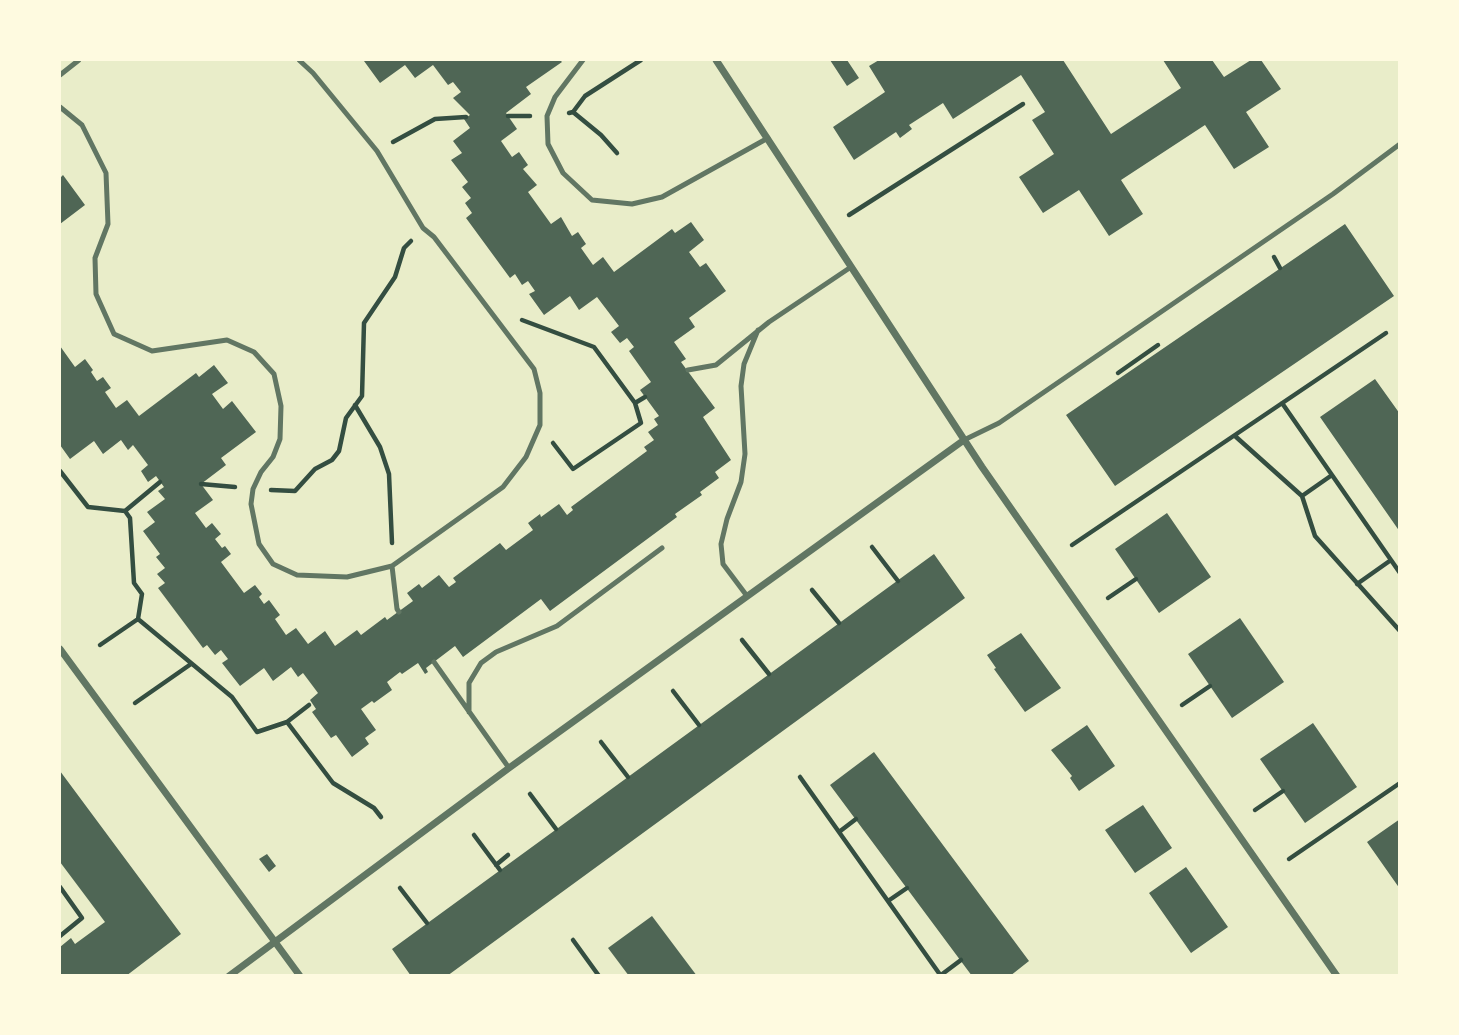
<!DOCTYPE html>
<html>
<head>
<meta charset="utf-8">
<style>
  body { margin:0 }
  #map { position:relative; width:1459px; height:1035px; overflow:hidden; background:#e9edc9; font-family:Cabin,sans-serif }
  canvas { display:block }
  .frame { position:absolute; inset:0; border:61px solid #fefae0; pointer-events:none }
</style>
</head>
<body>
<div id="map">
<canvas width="1459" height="1035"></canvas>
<div class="frame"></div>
</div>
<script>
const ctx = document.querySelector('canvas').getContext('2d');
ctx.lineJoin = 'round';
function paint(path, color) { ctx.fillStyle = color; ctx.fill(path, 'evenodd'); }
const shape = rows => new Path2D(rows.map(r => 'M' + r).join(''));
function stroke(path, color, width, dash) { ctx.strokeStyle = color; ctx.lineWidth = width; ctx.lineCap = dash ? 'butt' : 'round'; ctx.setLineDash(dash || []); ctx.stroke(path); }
paint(shape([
  [367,60,560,60,562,62,526,87,531,94,506,113,517,129,501,141,512,157,519,152,528,165,523,169,537,185,528,192,551,224,561,217,572,236,578,232,586,244,581,248,593,265,603,257,614,272,672,229,675,233,691,222,704,240,689,252,700,267,706,263,726,291,689,318,695,327,674,342,686,359,681,362,715,408,703,417,731,460,715,472,719,478,700,492,702,495,675,514,677,517,550,611,541,599,463,657,455,646,426,668,428,672,425,674,418,663,402,674,400,672,387,682,392,690,374,703,372,701,361,709,376,730,365,738,369,744,352,757,336,735,331,738,312,712,316,709,310,700,318,693,303,673,298,677,291,667,273,681,264,668,240,686,222,663,228,659,221,650,215,655,207,645,203,648,158,588,165,583,157,574,165,568,156,557,160,554,143,531,155,522,147,512,165,499,158,491,164,487,156,476,148,482,141,471,148,465,133,445,128,450,121,440,103,454,94,441,70,459,60,445,60,346,75,367,85,359,93,370,91,372,97,381,103,377,111,388,105,392,116,408,127,400,139,416,196,373,199,377,214,365,228,383,212,394,223,409,232,401,256,432,221,458,226,465,201,484,213,500,195,513,206,528,212,523,221,534,215,539,222,548,225,546,231,554,221,562,244,593,255,585,262,594,259,597,264,604,269,600,280,615,275,619,286,635,296,628,308,644,325,631,335,646,357,630,361,635,385,617,387,620,413,601,407,593,419,584,422,588,439,575,449,587,456,582,453,578,500,543,506,550,533,530,528,523,540,514,541,517,559,504,567,515,573,510,571,507,647,451,644,447,654,440,648,432,658,425,654,419,659,416,640,390,651,382,629,351,634,347,627,338,620,343,611,332,619,326,597,297,579,310,570,296,544,315,529,294,535,291,528,281,522,285,515,274,510,278,466,218,472,213,465,203,471,198,462,187,468,182,451,160,462,153,453,141,470,128,464,119,470,115,453,98,461,92,453,82,448,85,433,65,415,78,405,65,380,83,364,61],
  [830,60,847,60,859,78,847,86],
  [879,60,1063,60,1111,134,1181,88,1163,60,1212,60,1224,77,1251,60,1261,60,1281,89,1246,112,1269,147,1234,169,1205,125,1121,180,1143,214,1109,236,1079,190,1043,213,1019,177,1054,154,1032,120,1045,112,1021,75,953,119,943,103,909,125,912,129,900,138,896,132,854,160,833,127,885,92,869,66],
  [63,175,85,205,60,224,60,178],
  [1345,224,1394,296,1115,486,1066,415],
  [1375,379,1400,414,1400,532,1320,417],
  [1167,513,1211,577,1159,613,1115,549],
  [934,554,965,598,447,976,411,976,392,949],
  [1240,618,1284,682,1232,718,1188,654],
  [1021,633,1061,688,1025,712,994,669,996,668,987,655],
  [1313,723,1357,787,1305,823,1260,759],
  [1087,725,1115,766,1079,791,1070,778,1072,776,1051,750],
  [874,752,1029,961,1010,976,972,976,830,785],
  [60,771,181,934,126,976,60,976,60,947,71,938,75,944,105,922,60,862],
  [1143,805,1172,848,1135,873,1105,830],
  [1400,819,1400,889,1367,842],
  [267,854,276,866,269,872,259,859],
  [1186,867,1228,927,1191,953,1149,893],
  [652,916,697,976,629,976,608,948]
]), '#4f6655');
stroke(shape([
  [573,112,601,135,617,153],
  [569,113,573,112,585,96,641,60],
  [508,116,530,116],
  [393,142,435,119,466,117],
  [849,215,1023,104],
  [1274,257,1280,268],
  [522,320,594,347,635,403,645,397],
  [1118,373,1158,345],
  [1282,403,1400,573],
  [355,405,380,447,389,474,392,543],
  [1235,436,1302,496,1315,536,1400,631],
  [553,443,573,469,641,423,635,403],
  [60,471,88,507,125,511,160,482],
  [201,484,235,487],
  [271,490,295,491,315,469,332,460,339,451,346,418,362,396,364,323,395,277,404,248,411,241],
  [1302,496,1332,475],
  [1072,545,1386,333],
  [872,547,898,581],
  [1357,584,1391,560],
  [812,590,839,623],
  [1108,598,1136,579],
  [138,619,232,697,257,732,287,722,309,705],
  [742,640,769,674],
  [100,645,138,619,142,594,134,583,130,518,125,511],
  [673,691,699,725],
  [135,703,191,664],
  [1182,705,1210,686],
  [287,722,333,783,374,808,381,817],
  [601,742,628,777],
  [800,777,941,976],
  [530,794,556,829],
  [1255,810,1283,791],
  [839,832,856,819],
  [474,835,500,870],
  [1289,859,1400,783],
  [496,865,508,855],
  [60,887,82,918,60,936],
  [400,888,427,923],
  [888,901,907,888],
  [573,940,599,976],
  [941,975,961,960]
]), '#344e41', 4.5);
stroke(shape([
  [299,60,313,73,377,151,423,228,434,237,534,369,540,393,540,425,526,457,503,487,392,566,397,609,399,612],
  [583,60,555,97,547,116,548,144,563,173,592,200,632,204,662,197,768,138],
  [60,75,79,60],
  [60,107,82,125,106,173,108,224,95,258,96,294,114,334,152,351,227,340,254,352,274,374,281,406,280,439,273,457,261,472,253,489,251,504,259,544,273,564,297,575,347,577,392,566],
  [688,370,716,365,769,322,851,267],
  [964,440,999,423,1333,194,1400,144],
  [747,596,723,564,721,544,727,519,741,482,745,454,741,386,744,364,758,330],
  [434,662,509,768],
  [469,712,469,683,481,663,496,652,557,626,662,548]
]), '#617663', 5);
stroke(shape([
  [716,60,982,467,1337,976],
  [60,649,300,976],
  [229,976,509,768,964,440]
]), '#617663', 7);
</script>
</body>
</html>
